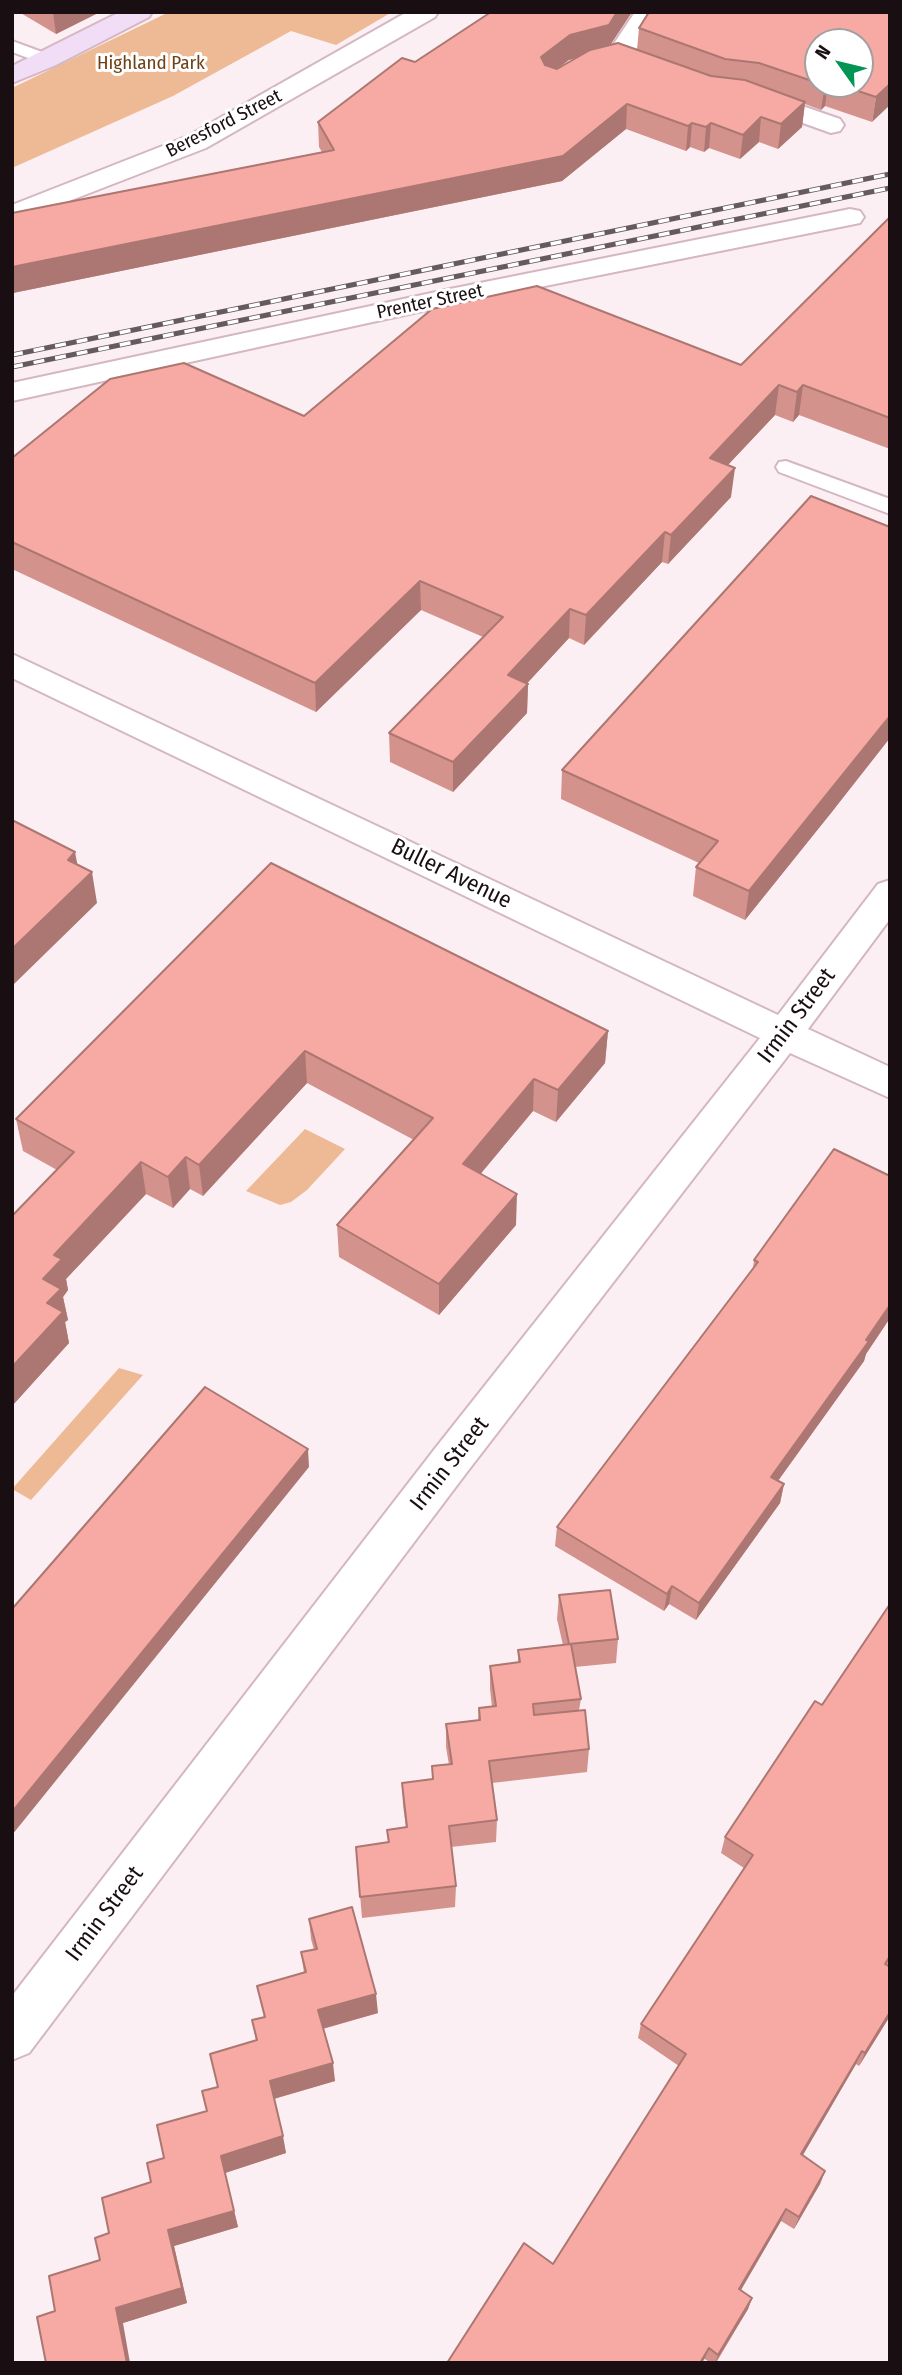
<!DOCTYPE html>
<html>
<head>
<meta charset="utf-8">
<style>
  body { margin:0 }
  #map { position:relative; width:902px; height:2375px; overflow:hidden; background:#fbeff3; font-family:"Fira Sans Condensed",sans-serif }
  canvas { display:block }
  .frame { position:absolute; inset:0; border:14px solid #190f13; pointer-events:none }
  .north { position:absolute; left:804px; top:28px; width:70px; height:70px; box-sizing:border-box; background:#fff; border:2px solid #a39fa1; border-radius:50%; rotate:304deg; font-size:19px; font-weight:700; line-height:28px; text-align:center; color:#190f13 }
  .north::after { content:''; display:block; margin:auto; width:24px; height:32px; background:#049454; clip-path:polygon(50% 0,100% 100%,50% 72%,0 100%) }
</style>
</head>
<body>
<div id="map">
<canvas width="902" height="2375"></canvas>
<div class="frame"></div>
<div class="north">N</div>
</div>
<script>
const ctx = document.querySelector('canvas').getContext('2d');
ctx.lineJoin = 'round';
function paint(path, color) { ctx.fillStyle = color; ctx.fill(path, 'evenodd'); }
const shape = rows => new Path2D(rows.map(r => 'M' + r).join(''));
function stroke(path, color, width, dash) { ctx.strokeStyle = color; ctx.lineWidth = width; ctx.lineCap = dash ? 'butt' : 'round'; ctx.setLineDash(dash || []); ctx.stroke(path); }
function write(font, color, halo, rows, align = 'center') {
  ctx.font = font + ' "Fira Sans Condensed",sans-serif'; ctx.lineWidth = 6; ctx.setLineDash([]); ctx.textBaseline = 'middle'; ctx.strokeStyle = halo; ctx.fillStyle = color; for (const [text, x, y, turn = 0] of rows) {
    ctx.save(); ctx.translate(x, y); ctx.rotate((+turn || 0) * Math.PI / 180); ctx.textAlign = isNaN(turn) ? turn : align; if (halo) ctx.strokeText(text, 0, 0); ctx.fillText(text, 0, 0); ctx.restore();
  }
}
paint(shape([
  [169,12,392,12,336,45,291,31,173,96,12,168,12,88],
  [305,1129,345,1149,307,1190,291,1202,280,1205,246,1191],
  [119,1368,143,1375,31,1500,12,1489]
]), '#edba95');
const lane = shape([
  [12,41,53,56,56,60,47,65,12,52,12,41],
  [786,461,890,499,890,514,779,472,776,467,779,462,786,461]
]);
const street = shape([
  [407,12,438,12,435,17,206,148,12,223,12,205,188,136,407,12],
  [635,12,660,12,633,54,664,65,668,70,664,75,655,78,646,75,609,62,605,57,635,12],
  [756,90,840,119,844,125,840,131,831,133,747,103,743,98,747,93,756,90],
  [850,209,860,211,864,217,860,223,450,305,12,401,12,383,450,289,850,209],
  [12,654,778,1015,878,884,890,880,890,919,808,1029,890,1067,890,1098,790,1053,467,1472,29,2053,12,2060,12,1996,437,1446,760,1038,12,678,12,654]
]);
const secondary = shape([
  [120,12,152,12,149,17,56,65,12,83,12,66,120,12]
]);
stroke(lane, '#d5b7c3', 4);
stroke(street, '#d5b7c3', 4);
stroke(secondary, '#d5b7c3', 4);
paint(lane, '#fff');
paint(street, '#fff');
paint(secondary, '#f2ddf6');
const rail = shape([
  [12,355,890,174],
  [12,367,890,188]
]);
stroke(rail, '#655a5e', 5);
stroke(rail, '#fff', 3.5, [11]);
paint(shape([
  [19,12,100,12,56,34],
  [491,12,632,12,610,45,637,50,639,28,890,12,872,122,825,106,821,110,805,104,802,127,778,149,759,142,740,159,709,148,704,152,690,147,686,151,626,129,562,181,13,293,12,213,322,152,319,147,318,122,415,62],
  [818,42,860,84,818,84],
  [576,58,557,69,569,60],
  [890,217,890,449,799,415,793,422,775,415,728,465,731,497,668,564,662,562,584,645,569,638,527,683,528,684,527,713,453,792,390,762,389,733,483,637,421,610,316,712,12,569,12,458,304,416,741,365],
  [562,770,835,808,745,920,693,896,696,867,699,863,561,799],
  [271,863,608,1031,605,1063,556,1122,533,1111,481,1173,516,1225,439,1315,339,1257,337,1225,414,1140,307,1083,203,1196,190,1189,173,1208,146,1194,66,1279,68,1290,63,1297,68,1320,65,1322,69,1343,12,1406,57,1170,23,1151,16,1119],
  [890,1176,890,1318,866,1354,864,1361,778,1481,784,1484,780,1503,696,1620,669,1604,664,1611,555,1546,557,1527,753,1268,754,1260],
  [559,1595,618,1639,616,1663,575,1667,581,1699,579,1710,589,1749,587,1772,492,1783,497,1820,496,1842,451,1847,456,1886,455,1907,362,1918,356,1847,388,1843,387,1830,406,1828,403,1805,402,1783,432,1779,432,1766,449,1765,446,1747,446,1724,478,1721,479,1708,492,1707,490,1689,490,1666,518,1662,518,1650,563,1645,557,1619],
  [890,1604,890,1961,887,1966,890,2016,859,2066,856,2064,802,2156,825,2171,820,2184,794,2229,781,2221,741,2290,752,2298,748,2309,716,2363,711,2363,553,2264,679,2066,638,2038,641,2024,744,1868,721,1853,725,1837,822,1705],
  [309,1919,378,2013,323,2029,335,2081,274,2099,286,2153,225,2173,238,2227,174,2246,187,2303,123,2323,55,2311,100,2260,109,2233,151,2182,164,2158,207,2111,218,2087,256,2041,252,2020,264,2017,257,1986,304,1973,301,1952,314,1950,311,1939]
]), '#d4928c');
paint(shape([
  [53,12,100,12,56,34],
  [617,12,632,12,607,50,569,60,540,81,541,57,570,35],
  [825,84,828,84,825,106,821,110],
  [890,84,890,105,872,122,876,97],
  [805,102,802,127,778,149,781,124],
  [627,104,626,129,562,181,13,293,12,267],
  [761,117,759,142,740,159,743,135],
  [692,123,690,147,686,151,688,126],
  [711,123,709,148,704,152,706,127],
  [779,385,775,415,707,487,710,458],
  [803,385,799,415,793,422,797,392],
  [735,468,731,497,668,564,671,535],
  [665,532,662,562,584,645,586,615],
  [420,581,421,610,316,712,315,683],
  [570,609,569,638,508,704,508,675],
  [528,684,527,713,453,792,453,762],
  [890,716,890,738,835,808,745,920,749,891],
  [75,852,81,883,92,872,97,903,12,986,12,949,68,860],
  [608,1031,605,1063,556,1122,558,1090],
  [305,1051,307,1083,203,1196,199,1165],
  [534,1079,533,1111,463,1195,463,1164],
  [186,1157,190,1189,173,1208,168,1177],
  [141,1162,146,1194,66,1279,68,1290,63,1297,68,1320,65,1322,69,1343,12,1406,12,1367,43,1279,54,1255],
  [517,1194,516,1225,439,1315,439,1284],
  [890,1305,890,1318,866,1354,864,1361,767,1496,771,1477],
  [308,1449,309,1467,12,1835,12,1812],
  [784,1484,780,1503,696,1620,699,1603],
  [672,1586,669,1604,664,1611,667,1594],
  [376,1994,378,2013,321,2029,318,2010],
  [890,2012,890,2016,859,2066,865,2053],
  [862,2051,856,2064,796,2167,801,2154],
  [333,2063,335,2081,273,2099,270,2081],
  [283,2136,286,2153,225,2173,238,2227,174,2246,187,2303,123,2323,130,2363,127,2363,116,2308,168,2230,221,2156],
  [825,2171,820,2184,794,2229,799,2217],
  [786,2209,781,2221,735,2300,739,2289],
  [752,2298,748,2309,715,2363,718,2355],
  [709,2348,705,2358,702,2363,700,2363]
]), '#ac7772');
const building = shape([
  [491,12,617,12,609,25,570,35,541,57,545,65,557,69,590,50,618,43,711,76,745,80,805,102,781,124,761,117,743,135,711,123,706,127,692,123,688,126,627,104,563,156,12,267,12,213,334,150,318,122,402,58,415,62,491,12],
  [649,12,890,12,890,84,876,97,837,84,860,84,860,42,818,42,818,83,759,63,725,59,639,28,649,12],
  [890,217,890,418,803,385,797,392,779,385,710,458,735,468,671,535,665,532,586,615,570,609,508,675,528,684,453,762,389,733,503,617,420,581,315,683,12,542,12,458,110,379,184,363,304,416,432,309,537,286,741,365,890,217],
  [811,496,890,527,890,716,749,891,696,867,718,841,562,770,811,496],
  [12,820,75,852,68,860,92,872,12,949,12,820],
  [271,863,608,1031,558,1090,534,1079,463,1164,517,1194,439,1284,337,1225,433,1118,305,1051,199,1165,186,1157,168,1177,141,1162,54,1255,62,1259,43,1279,61,1289,47,1303,63,1312,12,1367,12,1216,74,1152,16,1119,271,863],
  [834,1149,890,1176,890,1305,866,1340,869,1341,771,1477,784,1484,699,1603,672,1586,667,1594,557,1527,758,1262,754,1260,834,1149],
  [205,1387,308,1449,12,1812,12,1609,205,1387],
  [610,1590,618,1639,569,1644,559,1595,610,1590],
  [890,1604,890,1956,885,1964,890,1967,890,2012,865,2053,862,2051,801,2154,825,2171,799,2217,786,2209,739,2289,752,2298,718,2355,709,2348,700,2363,447,2363,524,2243,553,2264,686,2054,641,2024,753,1855,725,1837,815,1701,822,1705,890,1604],
  [571,1644,581,1699,533,1704,534,1715,585,1710,589,1749,489,1761,497,1820,449,1826,456,1886,360,1897,356,1847,389,1842,387,1830,407,1827,402,1783,433,1779,432,1766,452,1764,446,1724,480,1720,479,1708,496,1706,490,1666,520,1662,518,1650,571,1644],
  [352,1907,376,1994,318,2010,333,2063,270,2081,283,2136,221,2156,234,2211,168,2230,182,2288,116,2308,127,2363,46,2363,37,2317,55,2311,49,2276,100,2260,95,2238,109,2233,102,2198,151,2182,147,2163,164,2158,157,2125,207,2111,202,2091,218,2087,210,2054,257,2040,252,2020,265,2017,257,1986,306,1972,301,1952,317,1949,309,1919,352,1907]
]);
paint(building, '#f6aaa3');
stroke(building, '#ac7772', 2);
write('19px', '#714118', '#fff', [
  ["Highland Park",151,64]
]);
write('19px', '#190f13', '#fff', [
  ["Beresford Street",224,124,-27],
  ["Prenter Street",430,302,-12]
]);
write('23px', '#190f13', '#fff', [
  ["Buller Avenue",451,874,26],
  ["Irmin Street",797,1016,-53],
  ["Irmin Street",450,1464,-52],
  ["Irmin Street",105,1914,-53]
]);
</script>
</body>
</html>
